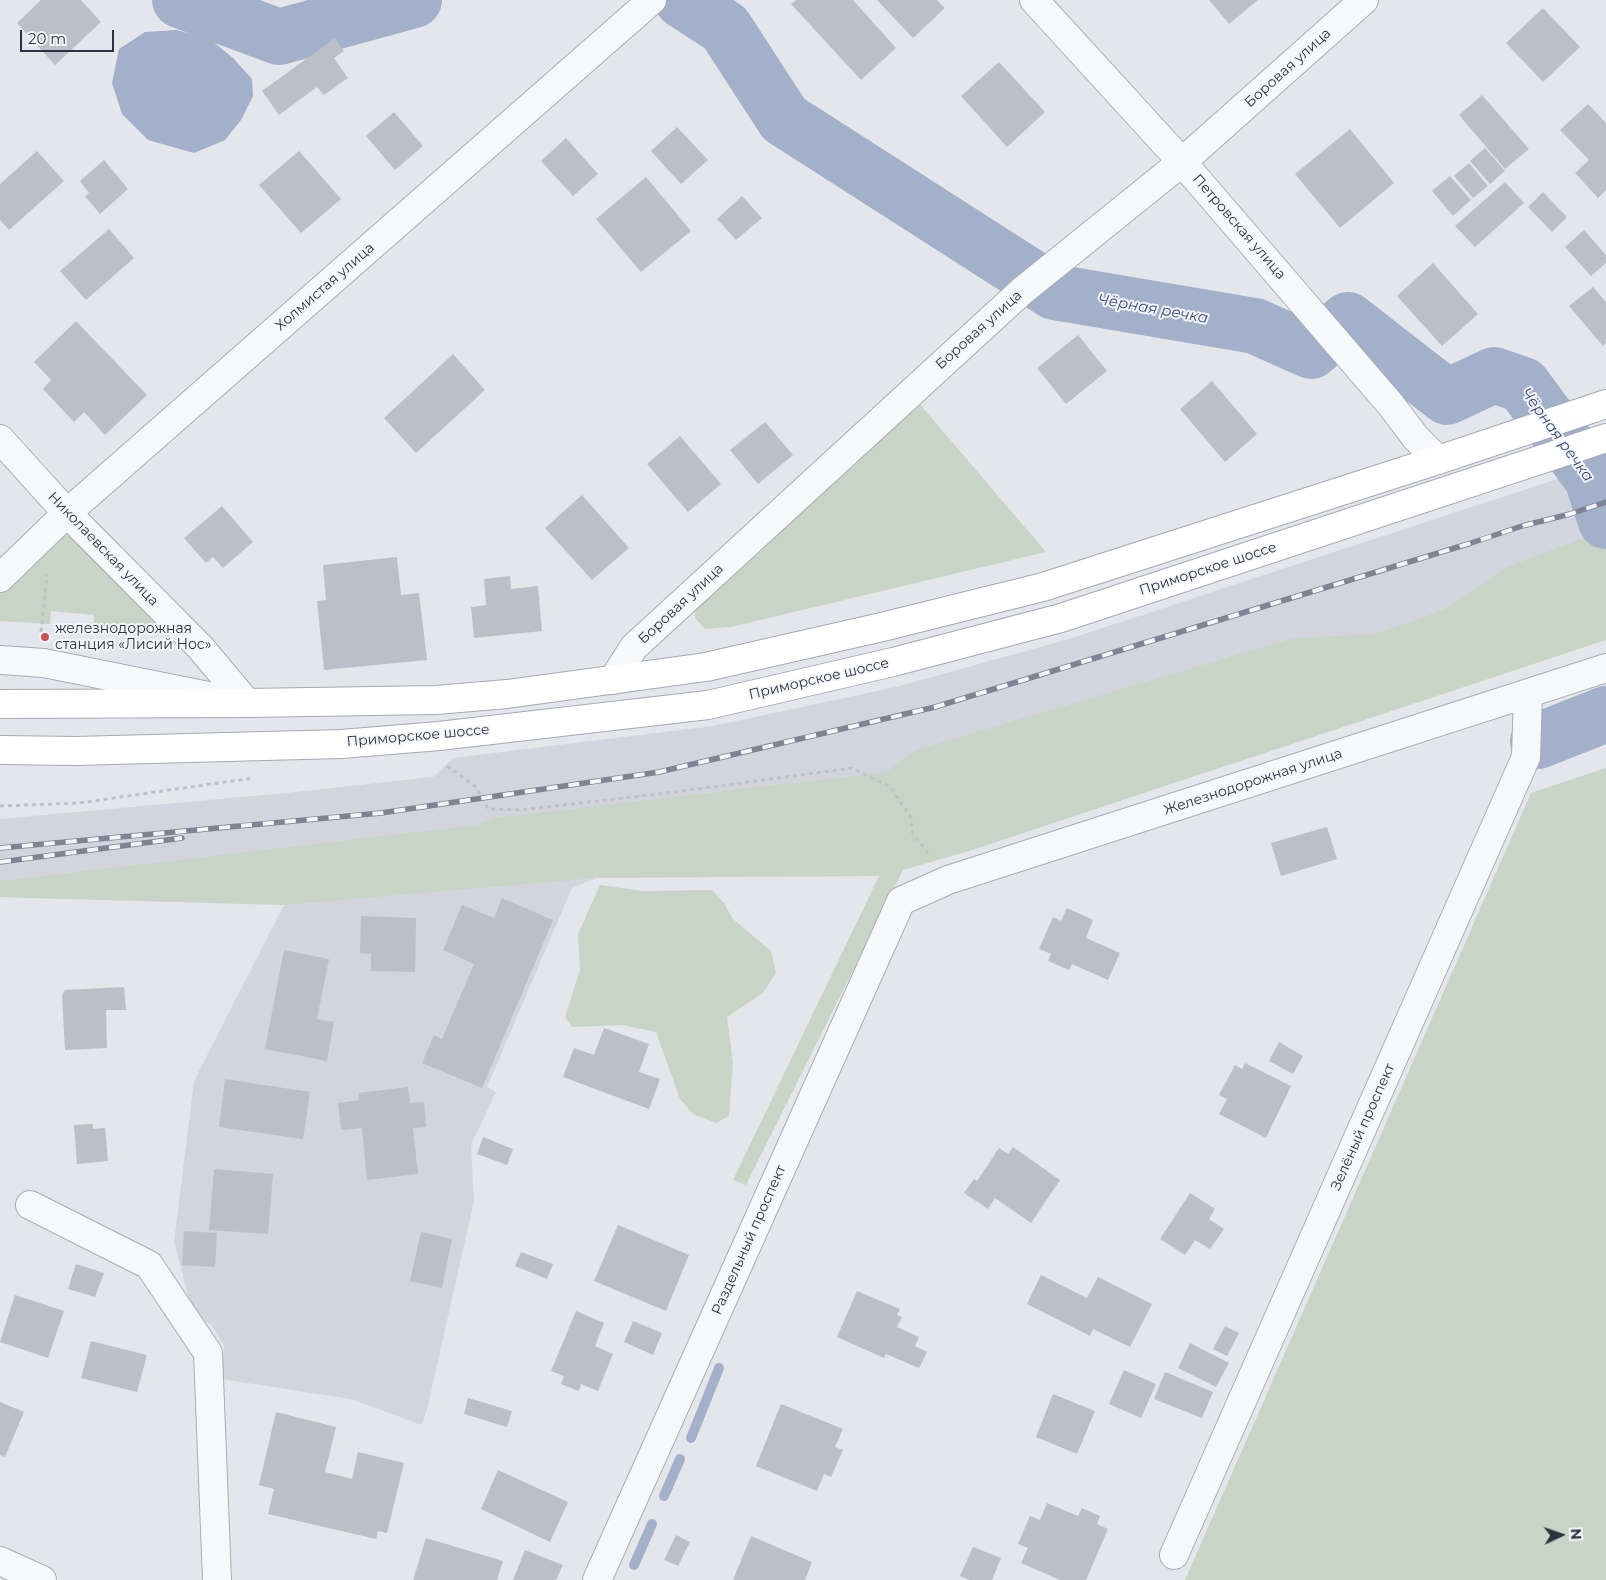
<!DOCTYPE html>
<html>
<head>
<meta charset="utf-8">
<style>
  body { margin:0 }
  #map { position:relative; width:1606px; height:1580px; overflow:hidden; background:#e4e6eb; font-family:Montserrat,sans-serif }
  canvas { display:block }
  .north { position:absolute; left:1536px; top:1510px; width:50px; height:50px; -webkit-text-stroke:4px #f4f5f9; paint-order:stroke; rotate:87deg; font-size:14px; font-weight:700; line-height:20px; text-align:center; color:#2c3243 }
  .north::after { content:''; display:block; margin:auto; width:18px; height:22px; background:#2c3243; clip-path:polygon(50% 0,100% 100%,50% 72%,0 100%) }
  .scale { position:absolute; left:20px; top:30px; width:94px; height:22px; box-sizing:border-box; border:2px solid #2c3243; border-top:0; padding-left:6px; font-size:15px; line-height:18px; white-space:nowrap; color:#2c3243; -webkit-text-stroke:4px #f4f5f9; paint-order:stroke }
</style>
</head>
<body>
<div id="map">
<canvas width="1606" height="1580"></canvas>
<div class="north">N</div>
<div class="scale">20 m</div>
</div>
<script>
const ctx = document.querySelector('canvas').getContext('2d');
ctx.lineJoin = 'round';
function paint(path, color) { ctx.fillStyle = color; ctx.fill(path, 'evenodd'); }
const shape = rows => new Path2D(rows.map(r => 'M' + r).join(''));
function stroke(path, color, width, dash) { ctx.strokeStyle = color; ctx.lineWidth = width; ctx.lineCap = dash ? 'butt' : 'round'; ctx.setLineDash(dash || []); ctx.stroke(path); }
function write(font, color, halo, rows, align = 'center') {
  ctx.font = font + ' Montserrat,sans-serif'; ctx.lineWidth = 4; ctx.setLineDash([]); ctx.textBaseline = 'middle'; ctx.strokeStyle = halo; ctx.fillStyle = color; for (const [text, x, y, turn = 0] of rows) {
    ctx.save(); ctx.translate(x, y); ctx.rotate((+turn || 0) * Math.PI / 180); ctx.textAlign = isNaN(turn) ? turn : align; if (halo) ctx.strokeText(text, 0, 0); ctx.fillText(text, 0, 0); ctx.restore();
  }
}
paint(shape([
  [1606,463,1606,593,596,878,572,888,487,1087,496,1092,471,1145,474,1201,428,1405,422,1425,351,1399,221,1379,224,1346,211,1324,194,1318,174,1242,194,1081,284,905,0,897,0,819,286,793,433,777,453,758,713,726,896,687,1069,639]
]), '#d2d5dd');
paint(shape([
  [918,402,1046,552,731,627,705,629,695,618,694,600],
  [1606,466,1606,489,1600,491,1597,477,1590,471],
  [1602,531,1606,535,1606,640,969,851,903,870,746,1185,733,1180,879,876,596,878,284,905,0,897,0,881,476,825,495,818,886,772,916,750,1294,638,1375,634,1446,609,1507,567],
  [75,535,170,632,165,635,93,629,94,615,51,611,50,624,0,621,0,591,62,536],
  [1606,768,1606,1580,1185,1580,1531,793],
  [600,885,644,891,712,890,724,903,733,919,771,951,776,973,763,993,727,1017,733,1063,729,1116,716,1123,693,1114,680,1099,656,1032,622,1025,572,1027,565,1017,580,970,578,934]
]), '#c8d5c6');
paint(shape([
  [177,30,210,39,234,59,252,79,253,96,241,120,225,140,194,153,148,140,122,114,112,83,119,49,145,32]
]), '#a2b0c9');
stroke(shape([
  [691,1438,719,1368],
  [664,1496,680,1459],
  [634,1565,652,1524]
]), '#a2b0c9', 10);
stroke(shape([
  [180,0,279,37,414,0],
  [682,0,725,28,784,119,1054,292,1255,326,1311,351,1348,320,1447,397,1494,375,1523,385,1592,478,1606,521],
  [1538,741,1606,714]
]), '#a2b0c9', 56);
paint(shape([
  [41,0,81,0,101,22,55,65,17,23],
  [796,0,853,0,896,48,861,80,791,4],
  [877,0,937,0,945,8,913,38],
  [1209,0,1258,0,1229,24],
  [1543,8,1580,47,1543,82,1506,43],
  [335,38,344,51,334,58,348,78,324,95,317,87,279,115,262,91],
  [999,62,1045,112,1007,147,961,96],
  [1482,95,1529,149,1505,169,1459,115],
  [1588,104,1606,123,1606,190,1598,198,1575,173,1589,160,1560,130],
  [394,112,423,146,395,170,366,136],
  [677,127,708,160,681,184,651,151],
  [1350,129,1394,183,1340,228,1295,174],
  [566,138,598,174,573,196,541,161],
  [1485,148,1505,171,1490,184,1470,161],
  [37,151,64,181,9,230,0,220,0,184],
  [299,151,341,199,301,233,259,185],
  [104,160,128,189,100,214,85,196,89,193,80,181],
  [1469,163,1488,186,1473,198,1454,176],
  [1450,176,1471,200,1453,216,1432,191],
  [646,177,691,231,641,272,596,219],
  [1505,182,1524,203,1475,247,1455,226],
  [1543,192,1567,217,1552,232,1528,207],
  [742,196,762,218,736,240,717,219],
  [109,229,134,258,86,300,60,271],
  [1584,230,1606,255,1606,263,1591,276,1565,247],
  [1433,263,1478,314,1442,346,1397,296],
  [1593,287,1606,302,1606,343,1603,346,1569,306],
  [76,321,147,395,105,435,84,412,74,422,43,389,51,380,34,362],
  [1078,335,1107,371,1066,404,1037,368],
  [453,354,485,390,416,453,384,418],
  [1212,381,1257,434,1225,462,1180,409],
  [765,422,793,455,758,484,730,450],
  [680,436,721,484,688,512,647,464],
  [582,495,629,548,592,580,545,528],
  [222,506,253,542,223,568,213,557,206,563,184,538],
  [397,557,401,595,419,593,427,660,324,670,317,601,326,600,323,565],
  [510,576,511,589,538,586,542,631,474,638,471,607,486,605,484,579],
  [1327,827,1337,859,1281,876,1271,843],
  [502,898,553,920,482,1088,422,1063,434,1035,442,1039,474,964,443,950,462,905,494,918],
  [1067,908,1093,920,1086,938,1120,953,1108,980,1072,964,1069,970,1048,961,1051,954,1039,949,1053,917,1061,921],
  [361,916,416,918,415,972,371,971,371,954,360,953],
  [284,950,329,959,317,1019,334,1022,327,1061,265,1049],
  [124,987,126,1010,106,1010,107,1048,65,1050,62,995,65,990],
  [604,1028,649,1044,639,1072,660,1079,649,1109,563,1077,574,1048,594,1055],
  [1279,1042,1303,1056,1293,1074,1269,1061],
  [1245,1063,1291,1086,1266,1138,1219,1114,1227,1099,1219,1095,1235,1065,1242,1069],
  [225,1079,310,1092,303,1139,219,1127],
  [408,1087,410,1103,424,1102,426,1127,413,1128,418,1174,367,1180,362,1128,341,1130,338,1103,359,1100,358,1093],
  [93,1124,93,1129,105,1128,108,1161,77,1164,74,1125],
  [483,1137,513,1149,507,1165,477,1154],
  [1013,1147,1060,1180,1031,1223,995,1198,988,1209,964,1193,974,1179,977,1181,999,1148,1008,1154],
  [214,1169,273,1174,268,1234,209,1230],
  [1190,1193,1215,1209,1209,1219,1224,1229,1210,1249,1195,1240,1185,1255,1160,1239],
  [618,1225,689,1255,666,1311,594,1281],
  [184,1231,217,1233,215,1267,182,1265],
  [421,1232,452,1239,442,1288,410,1281],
  [521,1252,553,1264,547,1279,515,1266],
  [76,1264,104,1273,95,1297,68,1289],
  [1041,1275,1087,1298,1098,1277,1152,1304,1130,1347,1093,1329,1090,1336,1027,1304],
  [857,1291,900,1309,897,1315,902,1317,897,1327,919,1337,915,1346,927,1352,919,1368,886,1354,884,1358,837,1337],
  [15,1295,64,1311,48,1358,0,1342],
  [576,1311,604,1323,595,1346,613,1354,598,1391,581,1384,579,1391,561,1384,564,1376,551,1371],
  [633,1321,662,1333,653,1355,624,1342],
  [1225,1326,1239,1333,1227,1356,1213,1349],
  [91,1341,147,1355,137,1392,81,1378],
  [1190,1343,1229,1363,1216,1387,1178,1368],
  [1124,1370,1156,1384,1141,1418,1109,1404],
  [1165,1372,1213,1392,1202,1418,1154,1399],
  [1053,1394,1095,1411,1077,1454,1036,1437],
  [468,1398,512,1411,507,1427,464,1414],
  [0,1402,24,1412,5,1457,0,1455],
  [781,1404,843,1429,835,1447,843,1450,831,1477,824,1474,817,1491,756,1466],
  [276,1412,336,1427,325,1472,352,1479,358,1452,404,1463,387,1533,378,1531,376,1539,268,1514,274,1489,259,1485],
  [498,1470,568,1502,550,1542,481,1509],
  [1047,1503,1078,1516,1082,1508,1100,1516,1097,1524,1108,1529,1086,1580,1060,1580,1021,1563,1028,1548,1018,1544,1030,1516,1040,1520],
  [676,1535,690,1542,678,1566,664,1560],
  [751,1536,812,1562,805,1580,733,1580],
  [426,1538,503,1561,497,1580,413,1580],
  [973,1547,1001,1558,992,1580,969,1580,960,1576],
  [525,1550,563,1565,556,1580,513,1580]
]), '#bcbfc8');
const minor = shape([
  [1034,0,1182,162,1391,405,1416,438,1438,460],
  [0,439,67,513,200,647,247,703],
  [0,578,67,513,652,0],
  [0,660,44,663,213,697],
  [613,680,634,647,1022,291,1182,162,1364,0],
  [30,1205,149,1265,208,1353,217,1580],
  [1174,1555,1526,757,1528,694],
  [0,1561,42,1580],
  [597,1580,901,901,948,880,1606,668]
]);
const major = shape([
  [0,704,247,703,436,700,507,694,706,667,882,627,1043,587,1438,460,1606,404],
  [0,750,75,751,341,744,439,736,708,705,893,662,1061,618,1606,438]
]);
stroke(minor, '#a9acb5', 30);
stroke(major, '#a4a9b6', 30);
stroke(shape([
  [41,632,47,575],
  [447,766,476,787,488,809,520,810,667,793,852,768,890,787,910,816,913,834,930,856],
  [0,806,79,803,253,778]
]), '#bec1c7', 3, [4, 4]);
stroke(minor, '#f7f8fa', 28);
stroke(major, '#fff', 28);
const rail = shape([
  [0,848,381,813,659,772,935,707,1471,543,1522,526,1570,514,1606,502],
  [0,862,182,838]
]);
stroke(rail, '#7e8494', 5.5);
stroke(rail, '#f4f5f9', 4, [11]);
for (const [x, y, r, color] of [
  [45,637,5,"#c85155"]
]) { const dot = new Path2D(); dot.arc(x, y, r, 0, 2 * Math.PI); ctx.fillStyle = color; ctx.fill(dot); stroke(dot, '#f4f5f9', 2); }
write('14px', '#2c3243', '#f4f5f9', [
  ["Боровая улица",1288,68,-42],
  ["Петровская улица",1239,227,49],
  ["Холмистая улица",325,287,-41],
  ["Боровая улица",979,330,-42],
  ["Николаевская улица",103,549,46],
  ["Приморское шоссе",1208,569,-18],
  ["Боровая улица",681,604,-43],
  ["Приморское шоссе",819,679,-13],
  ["Приморское шоссе",418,736,-5],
  ["Железнодорожная улица",1253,782,-18],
  ["Зелёный проспект",1363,1127,-66],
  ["Раздельный проспект",749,1240,-66]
]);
write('14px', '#2c3243', '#f4f5f9', [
  ["железнодорожная",55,629],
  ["станция «Лисий Нос»",55,645]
], 'left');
write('italic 15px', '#384c75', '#f4f5f9', [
  ["Чёрная речка",1153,309,10],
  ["Чёрная речка",1557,435,54]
]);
</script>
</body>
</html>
